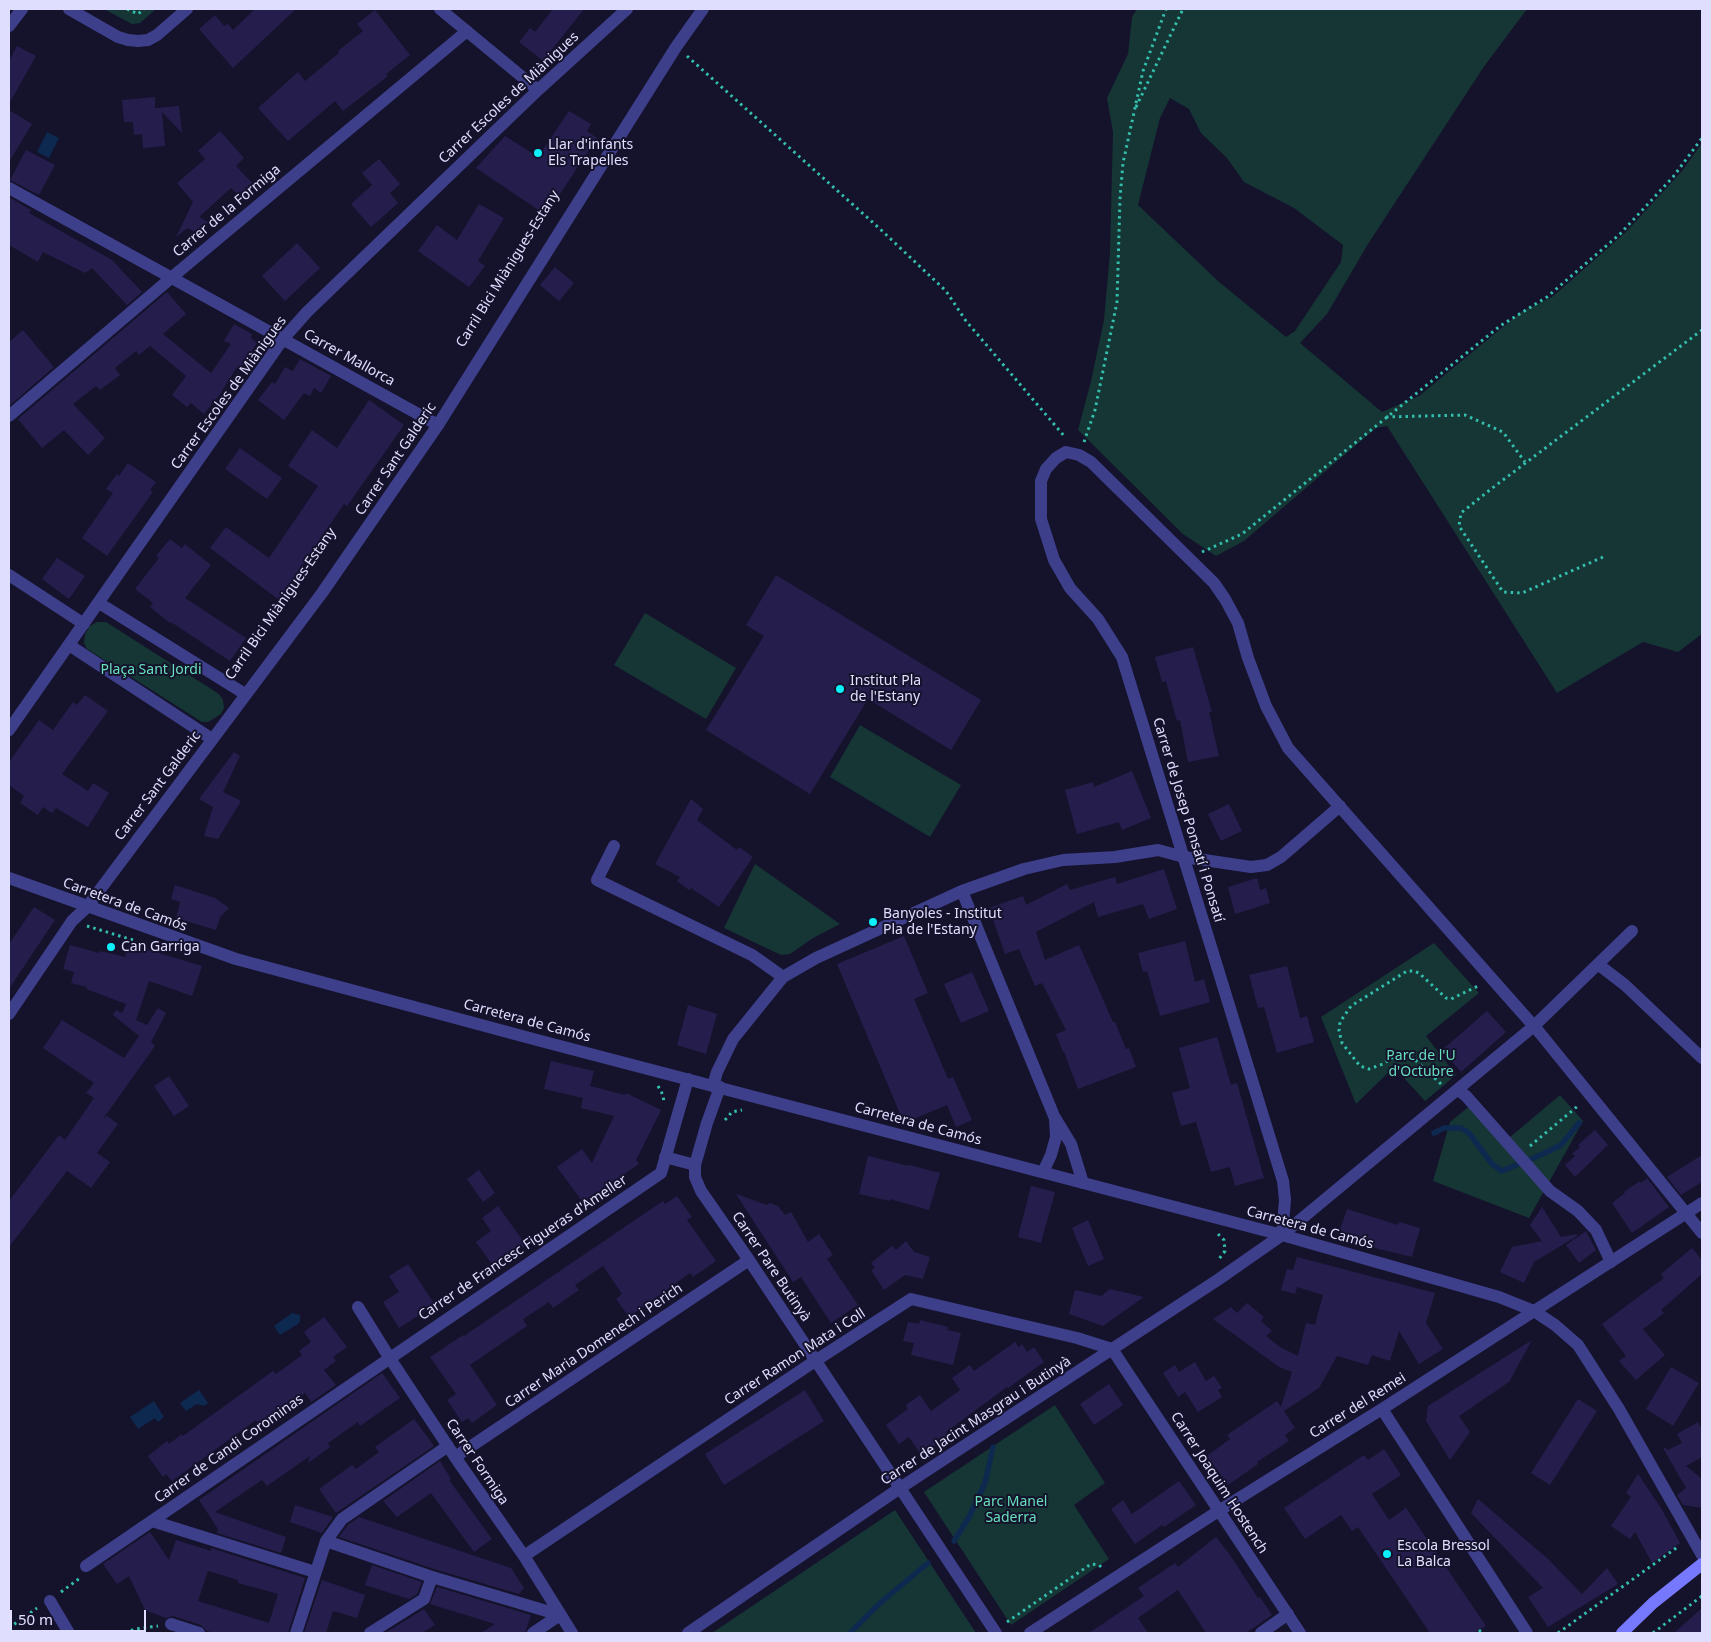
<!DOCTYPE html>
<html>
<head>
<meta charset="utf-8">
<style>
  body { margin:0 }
  #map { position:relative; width:1711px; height:1642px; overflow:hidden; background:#15122c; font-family:"Noto Sans",sans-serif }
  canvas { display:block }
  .frame { position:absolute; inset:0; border:10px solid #e0deff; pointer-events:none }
  .scale { position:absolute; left:10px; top:1610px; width:136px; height:22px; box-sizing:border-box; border:2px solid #e0deff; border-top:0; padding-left:6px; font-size:15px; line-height:18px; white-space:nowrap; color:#e0deff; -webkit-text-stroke:4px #15122c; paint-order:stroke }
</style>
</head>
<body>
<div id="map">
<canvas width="1711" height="1642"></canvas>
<div class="frame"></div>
<div class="scale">50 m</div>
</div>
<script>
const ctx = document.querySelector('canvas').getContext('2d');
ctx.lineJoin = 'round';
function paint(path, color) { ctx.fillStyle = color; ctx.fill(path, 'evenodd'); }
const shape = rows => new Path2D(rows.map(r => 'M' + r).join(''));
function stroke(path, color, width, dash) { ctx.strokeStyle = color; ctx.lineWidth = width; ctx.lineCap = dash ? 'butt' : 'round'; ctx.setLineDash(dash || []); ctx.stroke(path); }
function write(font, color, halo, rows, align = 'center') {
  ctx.font = font + ' "Noto Sans",sans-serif'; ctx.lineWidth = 4; ctx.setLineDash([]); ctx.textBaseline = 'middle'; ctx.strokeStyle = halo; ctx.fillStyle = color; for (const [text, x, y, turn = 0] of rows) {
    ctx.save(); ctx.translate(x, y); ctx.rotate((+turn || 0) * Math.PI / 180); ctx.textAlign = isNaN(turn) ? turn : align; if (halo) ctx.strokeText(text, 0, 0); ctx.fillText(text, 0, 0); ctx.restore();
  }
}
paint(shape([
  [104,9,156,9,140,23,132,24],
  [1137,9,1527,9,1483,68,1368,244,1327,314,1300,343,1382,412,1419,396,1521,312,1552,297,1625,233,1682,171,1702,143,1702,634,1678,652,1643,642,1557,693,1387,426,1376,428,1244,541,1216,556,1183,534,1078,430,1091,381,1104,320,1110,252,1113,132,1107,98,1128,54,1132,17],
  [1170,98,1189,109,1201,133,1227,158,1244,182,1294,208,1343,245,1341,262,1295,331,1286,337,1218,281,1138,205,1160,118],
  [645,613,736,668,706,719,614,665],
  [97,622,106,622,219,694,223,700,224,708,221,714,208,722,202,722,87,649,84,643,85,634,90,626],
  [860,725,961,785,930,837,830,777],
  [755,864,840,924,813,938,790,954,781,955,724,928],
  [1434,943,1479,993,1426,1036,1456,1075,1425,1101,1394,1067,1356,1104,1321,1017],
  [1560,1095,1583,1121,1529,1218,1433,1181,1450,1122,1477,1100,1509,1138],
  [1055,1405,1105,1483,1074,1505,1109,1559,1011,1625,924,1492],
  [895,1510,976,1633,712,1633]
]), '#153634');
paint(shape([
  [47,132,59,138,49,158,37,152],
  [292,1313,300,1315,300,1321,298,1324,280,1335,274,1326],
  [199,1390,208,1403,204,1406,197,1404,186,1411,180,1403],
  [154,1401,164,1417,158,1422,155,1418,138,1429,130,1417]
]), '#0e294f');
stroke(shape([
  [1434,1133,1444,1128,1461,1128,1469,1133,1492,1164,1502,1171,1543,1154,1561,1145,1579,1123],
  [954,1541,969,1517,985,1483,993,1447],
  [850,1633,880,1603,928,1563]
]), '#0e294f', 5.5);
paint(shape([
  [255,9,296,9,233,68,199,29,215,15,224,26,228,24,233,30],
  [553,9,584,9,543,61,519,42,530,28,535,32],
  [375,10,410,55,386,74,388,76,343,111,335,101,288,141,258,108,298,72,305,81,339,53,338,51,363,31,357,24],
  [17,46,36,56,9,104,9,61],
  [155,97,155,108,179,106,182,133,162,112,165,146,143,148,142,134,134,135,133,122,124,122,122,100],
  [9,110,32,124,9,162],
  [569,111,591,124,587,131,597,138,546,215,476,168,505,136,538,157],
  [220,131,244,158,236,166,255,186,241,198,231,188,199,217,208,222,202,235,187,228,176,237,193,202,177,183,205,159,198,151],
  [26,150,55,165,39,195,10,180],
  [379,159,400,184,390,193,398,203,371,227,351,204,372,185,362,173],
  [9,197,31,210,29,213,112,260,142,292,127,305,92,268,85,273,43,252,38,262,9,245],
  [479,204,504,218,478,261,485,266,469,287,418,251,437,225,457,240],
  [297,243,320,268,285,301,262,276],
  [555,267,574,283,559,301,540,285],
  [167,292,186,314,163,334,211,373,231,344,224,341,234,324,252,334,251,338,257,343,240,369,237,367,220,394,204,414,191,403,187,407,172,395,186,376,150,346,139,355,136,351,115,368,120,375,100,390,96,386,73,404,105,438,88,455,64,430,42,448,18,419],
  [23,330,54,367,9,406,9,342],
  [300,359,331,376,321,393,314,388,310,396,304,393,284,420,258,400,272,382,275,384,285,367,293,371],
  [369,400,404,425,347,506,344,504,294,577,296,579,279,600,210,548,226,527,269,558,318,486,288,466,312,430,337,448],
  [240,448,282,478,267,499,225,469],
  [128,463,156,482,150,490,153,492,107,556,82,538,113,493,106,489,117,474,119,476],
  [170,539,182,548,185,544,211,565,185,598,246,638,230,661,171,622,170,623,150,607,153,603,135,589,159,558,156,556],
  [57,558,85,576,69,599,42,579],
  [776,575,981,700,951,750,868,699,810,794,706,730,764,636,746,625],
  [1193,647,1212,712,1209,712,1219,756,1188,762,1180,720,1177,721,1166,681,1162,682,1155,657],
  [85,695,108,711,62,774,88,791,93,783,109,793,88,827,56,808,52,813,43,807,38,815,20,803,24,796,9,785,9,762,39,720,53,730,73,702,77,705],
  [234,752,240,756,223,792,241,801,218,839,204,836,213,807,199,799],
  [1132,771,1151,818,1122,830,1119,822,1077,834,1065,790,1093,782,1094,787],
  [691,799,703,809,697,820,737,850,739,847,753,857,719,907,691,888,689,890,677,881,680,877,655,864],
  [1229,804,1242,831,1221,841,1208,814],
  [1164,869,1177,909,1149,919,1143,904,1098,917,1094,902,1036,932,1045,960,1079,945,1113,1022,1115,1022,1126,1049,1129,1048,1136,1067,1078,1089,1064,1052,1063,1052,1056,1034,1066,1030,1042,983,1035,986,1019,949,1005,954,989,908,1023,896,1026,905,1067,884,1070,890,1115,877,1117,884],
  [1257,878,1260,890,1266,888,1270,903,1235,914,1228,887],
  [175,885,215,898,229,908,220,917,216,930,176,918,180,902,171,899],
  [34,907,55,920,9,989,9,944],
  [904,936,928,993,914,999,948,1079,953,1077,972,1120,956,1127,947,1105,904,1123,837,964],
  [1185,941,1195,982,1204,979,1210,1002,1160,1016,1147,971,1143,972,1138,953],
  [129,944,202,966,192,996,149,981,136,1020,147,1025,158,1008,166,1013,151,1042,155,1046,103,1119,107,1116,118,1124,97,1153,110,1162,91,1188,67,1171,9,1247,9,1201,59,1135,65,1140,94,1098,86,1093,94,1083,43,1048,62,1020,124,1058,139,1036,113,1015,116,1010,122,1013,126,1004,86,989,87,987,71,983,74,972,63,969,70,945,99,953,100,951,125,957],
  [1287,966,1300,1018,1307,1016,1314,1042,1277,1053,1264,1007,1258,1008,1249,975],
  [972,972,989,1011,961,1023,944,984],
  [688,1005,717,1014,706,1054,677,1045],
  [1487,1011,1506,1032,1461,1072,1442,1050],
  [1217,1037,1231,1085,1237,1083,1264,1178,1235,1186,1230,1167,1211,1172,1196,1122,1181,1126,1172,1093,1190,1088,1179,1048],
  [551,1061,594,1071,590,1086,625,1095,626,1093,661,1110,636,1160,639,1164,608,1185,609,1186,584,1204,557,1167,582,1149,592,1163,614,1116,581,1108,583,1098,544,1089],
  [169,1076,189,1106,174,1116,154,1086],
  [1595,1130,1608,1145,1575,1177,1565,1165,1575,1156,1572,1154,1580,1147,1578,1145],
  [1702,1155,1702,1182,1681,1195,1667,1177],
  [868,1156,909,1166,909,1165,940,1173,929,1210,890,1199,890,1201,859,1194],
  [479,1170,495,1193,483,1202,467,1179],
  [1647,1178,1669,1207,1632,1233,1612,1203,1625,1193,1624,1192,1640,1181,1641,1183],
  [1031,1186,1055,1192,1041,1243,1018,1237],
  [736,1194,767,1205,770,1203,778,1206,785,1215,791,1212,808,1242,819,1234,833,1255,827,1259,858,1305,831,1323,801,1277,793,1282],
  [677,1196,692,1217,687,1220,716,1261,693,1277,690,1273,629,1317,616,1299,622,1294,603,1266,575,1285,579,1290,553,1308,549,1302,523,1319,527,1326,470,1365,497,1405,472,1423,468,1418,462,1422,447,1400,456,1394,430,1357,463,1335,464,1336,663,1201,665,1204],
  [498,1206,526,1245,494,1267,476,1242,491,1231,482,1218],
  [1542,1207,1561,1237,1577,1234,1577,1236,1534,1262,1524,1283,1500,1272,1512,1247,1542,1241,1530,1225],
  [1347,1209,1398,1225,1399,1222,1420,1228,1412,1257,1379,1249,1338,1236],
  [1088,1220,1104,1259,1088,1266,1072,1228],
  [1586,1231,1596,1250,1579,1263,1566,1245],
  [906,1241,914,1252,930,1257,923,1279,905,1275,884,1290,871,1270,875,1268,871,1263,892,1246,896,1250],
  [1692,1248,1702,1260,1702,1274,1661,1310,1664,1313,1643,1329,1665,1355,1636,1380,1619,1361,1626,1356,1602,1324,1664,1278,1661,1274],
  [1297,1257,1435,1293,1426,1323,1443,1349,1419,1364,1399,1331,1390,1361,1372,1355,1368,1365,1337,1356,1319,1388,1284,1411,1295,1428,1285,1435,1289,1441,1257,1462,1258,1464,1228,1485,1207,1456,1230,1439,1227,1435,1277,1401,1281,1407,1292,1372,1279,1367,1213,1319,1231,1307,1237,1313,1247,1303,1264,1317,1261,1321,1272,1331,1266,1336,1280,1347,1298,1356,1306,1323,1315,1325,1323,1295,1297,1287,1295,1294,1281,1290,1287,1269,1293,1270],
  [408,1264,435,1305,399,1328,383,1302,399,1292,389,1276],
  [1110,1289,1144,1297,1103,1326,1069,1314,1075,1290,1101,1296],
  [324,1317,347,1347,333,1357,336,1361,324,1370,336,1385,311,1402,305,1393,258,1424,256,1420,172,1481,166,1474,163,1477,148,1456,167,1441,169,1444,182,1434,183,1436,273,1371,276,1374,302,1355,299,1351,311,1342,304,1332],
  [920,1320,948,1327,947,1330,961,1333,953,1365,911,1355,914,1343,903,1341,908,1322,919,1324],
  [1532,1340,1509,1382,1459,1416,1470,1432,1450,1460,1426,1421,1428,1406],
  [1015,1342,1019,1347,1022,1344,1027,1352,1034,1347,1044,1362,1008,1388,1007,1387,946,1432,949,1436,921,1455,909,1437,899,1444,886,1425,908,1409,906,1405,920,1395,931,1411,960,1390,952,1378,970,1365,974,1371],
  [1195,1362,1206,1381,1214,1376,1222,1388,1218,1390,1222,1397,1198,1412,1185,1392,1178,1397,1163,1373,1175,1365,1179,1372],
  [1671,1367,1699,1383,1673,1426,1646,1409],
  [382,1373,400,1398,360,1426,358,1422,328,1443,330,1447,308,1463,310,1456,267,1486,262,1480,215,1512,286,1537,281,1553,217,1533,218,1529,199,1500],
  [1109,1384,1123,1405,1094,1425,1080,1404],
  [805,1390,824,1421,724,1485,705,1454],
  [1578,1399,1597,1411,1550,1485,1531,1473],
  [414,1419,434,1446,336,1513,319,1489,352,1465,356,1469,379,1452,375,1447],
  [1698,1422,1702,1430,1702,1457,1686,1466,1702,1479,1702,1508,1683,1505,1677,1495,1686,1488,1663,1448,1664,1447,1668,1450,1682,1443,1677,1434],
  [1384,1449,1401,1475,1372,1494,1389,1520,1406,1508,1486,1626,1474,1633,1430,1633,1358,1527,1352,1531,1341,1515,1305,1539,1284,1508,1364,1455,1368,1460],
  [440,1461,451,1479,449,1480,492,1539,474,1552,431,1493,397,1517,383,1501],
  [1638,1474,1661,1508,1680,1543,1652,1563,1635,1532,1630,1539,1611,1526,1631,1497,1626,1493],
  [1179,1481,1196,1505,1164,1527,1162,1525,1135,1544,1111,1509,1123,1500,1132,1514],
  [1478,1499,1548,1559,1582,1594,1607,1568,1618,1584,1548,1627,1528,1597,1543,1588,1471,1513],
  [295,1505,333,1517,322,1533,290,1522],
  [359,1517,511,1568,524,1588,519,1594,434,1569,339,1537,348,1525],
  [150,1532,169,1560,176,1540,211,1551,211,1548,305,1578,288,1633,215,1633,207,1631,201,1625,173,1616,166,1618,145,1610,129,1576,117,1584,103,1564],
  [208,1571,238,1580,238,1583,278,1594,269,1623,198,1601],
  [1216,1537,1230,1555,1258,1598,1260,1597,1272,1615,1246,1633,1206,1633,1178,1590,1138,1618,1148,1633,1089,1633,1144,1596,1138,1588,1175,1563,1178,1567],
  [372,1565,422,1582,417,1594,409,1599,365,1585],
  [322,1580,365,1595,357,1618,333,1611,326,1633,304,1633],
  [437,1587,531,1615,525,1633,481,1633,495,1624,430,1604],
  [1702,1608,1702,1633,1674,1633],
  [424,1609,435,1625,422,1633,385,1633]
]), '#251e4d');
stroke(shape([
  [127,9,138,14,144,9],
  [687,56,879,228,946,291,966,321,1065,437],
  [1136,107,1183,9],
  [1386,417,1465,415,1503,432,1525,462],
  [1084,442,1095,410,1117,302,1120,198,1123,163,1143,71,1166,9],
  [1202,552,1242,534,1500,326,1547,297,1620,234,1673,177,1702,138],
  [1603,557,1522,593,1503,592,1459,526,1461,513,1491,489,1702,330],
  [87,926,133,940],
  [1441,1084,1413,1058,1405,1056,1395,1056,1383,1064,1369,1069,1360,1066,1342,1043,1339,1031,1340,1022,1351,1006,1407,971,1414,971,1419,973,1446,998,1451,999,1478,986],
  [658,1086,663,1095,664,1103],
  [725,1120,732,1112,742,1110],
  [1530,1146,1579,1105],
  [1218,1234,1224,1240,1225,1251,1219,1259],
  [61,1592,80,1578],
  [1007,1622,1091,1564,1099,1565,1103,1569],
  [9,1628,37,1608],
  [1479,1630,1482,1633],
  [125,1633,135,1629,158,1626],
  [1558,1633,1679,1546],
  [1653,1633,1702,1596]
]), '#33beae', 3, [2.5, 4]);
stroke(shape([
  [1458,1090,1466,1096,1550,1191,1578,1211,1596,1230,1611,1262]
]), '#3e3f8b', 12);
stroke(shape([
  [69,9,118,37,128,40,138,41,148,40,157,35,187,9],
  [440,9,538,90],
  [9,26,22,9],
  [9,188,438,425],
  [9,416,171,278,467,31],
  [9,575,84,624],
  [99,603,245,694],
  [69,645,212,739],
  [9,730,283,339,307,312,538,90,627,9],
  [614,846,597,880,752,955,783,977],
  [962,891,1054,1116,1071,1144,1083,1183],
  [1599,965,1625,985,1702,1058],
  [9,1014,72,921,87,907],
  [713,1086,717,1072,733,1039,783,977,816,958,962,891,1024,869,1063,860,1115,857,1158,850,1184,857,1251,867,1267,865,1281,857,1340,806],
  [720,1087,707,1123,695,1165,695,1177,701,1191,749,1260,996,1633],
  [665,1157,695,1165],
  [1043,1172,1051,1155,1056,1137,1055,1119],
  [1282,1235,1285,1200,1283,1181,1122,657,1098,619,1070,588,1054,560,1041,519,1041,481,1046,469,1056,458,1066,452,1079,455,1091,462,1214,583,1225,599,1238,623,1248,658,1266,706,1288,748,1539,1032,1702,1233],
  [358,1307,389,1357,455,1457,524,1556,572,1633],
  [1112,1349,1300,1633],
  [1382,1409,1527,1633],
  [455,1457,749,1260],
  [152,1521,315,1572],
  [326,1541,432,1577,560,1615],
  [524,1556,815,1361,911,1299,1077,1338,1112,1349],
  [86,1566,661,1173,688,1079],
  [50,1601,69,1633],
  [171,1624,199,1633],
  [296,1633,326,1541,342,1519,448,1446],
  [370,1633,424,1599,432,1577],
  [533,1633,560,1615],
  [688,1633,900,1488,1219,1279,1282,1235,1534,1026,1632,931],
  [1030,1633,1220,1510,1382,1409,1702,1203],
  [1261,1633,1288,1614]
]), '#3e3f8b', 12);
stroke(shape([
  [9,878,236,959,537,1040,1282,1235,1499,1297,1534,1311,1555,1325,1578,1345,1619,1409,1702,1555],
  [87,907,322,593,438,425,676,47,703,9]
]), '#3e3f8b', 12);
stroke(shape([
  [1622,1633,1653,1603,1702,1564]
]), '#7679fd', 12);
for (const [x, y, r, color] of [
  [538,153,5,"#0cf0fc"],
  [840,689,5,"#0cf0fc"],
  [873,922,5,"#0cf0fc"],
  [111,947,5,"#0cf0fc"],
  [1387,1554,5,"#0cf0fc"]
]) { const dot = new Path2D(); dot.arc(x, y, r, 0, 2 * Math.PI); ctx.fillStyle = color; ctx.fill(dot); stroke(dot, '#15122c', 2); }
write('14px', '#e0deff', '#15122c', [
  ["Carrer Escoles de Miànigues",509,98,-43],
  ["Carrer de la Formiga",227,211,-40],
  ["Carril Bici Miànigues-Estany",508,269,-58],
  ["Carrer Mallorca",349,358,29],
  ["Carrer Escoles de Miànigues",229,393,-54],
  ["Carrer Sant Galderic",396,459,-56],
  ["Carril Bici Miànigues-Estany",281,604,-55],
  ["Carrer Sant Galderic",158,786,-53],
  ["Carrer de Josep Ponsatí i Ponsatí",1188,820,73],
  ["Carretera de Camós",125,905,20],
  ["Carretera de Camós",527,1021,15],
  ["Carretera de Camós",918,1124,15],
  ["Carretera de Camós",1310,1228,15],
  ["Carrer de Francesc Figueras d'Ameller",523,1248,-34],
  ["Carrer Pare Butinyà",771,1267,56],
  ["Carrer Maria Domenech i Perich",594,1346,-34],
  ["Carrer Ramon Mata i Coll",795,1357,-33],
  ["Carrer del Remei",1358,1406,-32],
  ["Carrer de Jacint Masgrau i Butinyà",976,1421,-33],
  ["Carrer de Candi Corominas",229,1449,-35],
  ["Carrer Formiga",477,1462,56],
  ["Carrer Joaquim Hostench",1219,1483,57]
]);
write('14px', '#e0deff', '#15122c', [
  ["Llar d'infants",548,145],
  ["Els Trapelles",548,161],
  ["Institut Pla",850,681],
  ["de l'Estany",850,697],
  ["Banyoles - Institut",883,914],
  ["Pla de l'Estany",883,930],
  ["Can Garriga",121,947],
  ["Escola Bressol",1397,1546],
  ["La Balca",1397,1562]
], 'left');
write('14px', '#68e0bc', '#15122c', [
  ["Plaça Sant Jordi",151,670],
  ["Parc de l'U",1421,1056],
  ["d'Octubre",1421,1072],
  ["Parc Manel",1011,1502],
  ["Saderra",1011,1518]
]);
</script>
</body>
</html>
